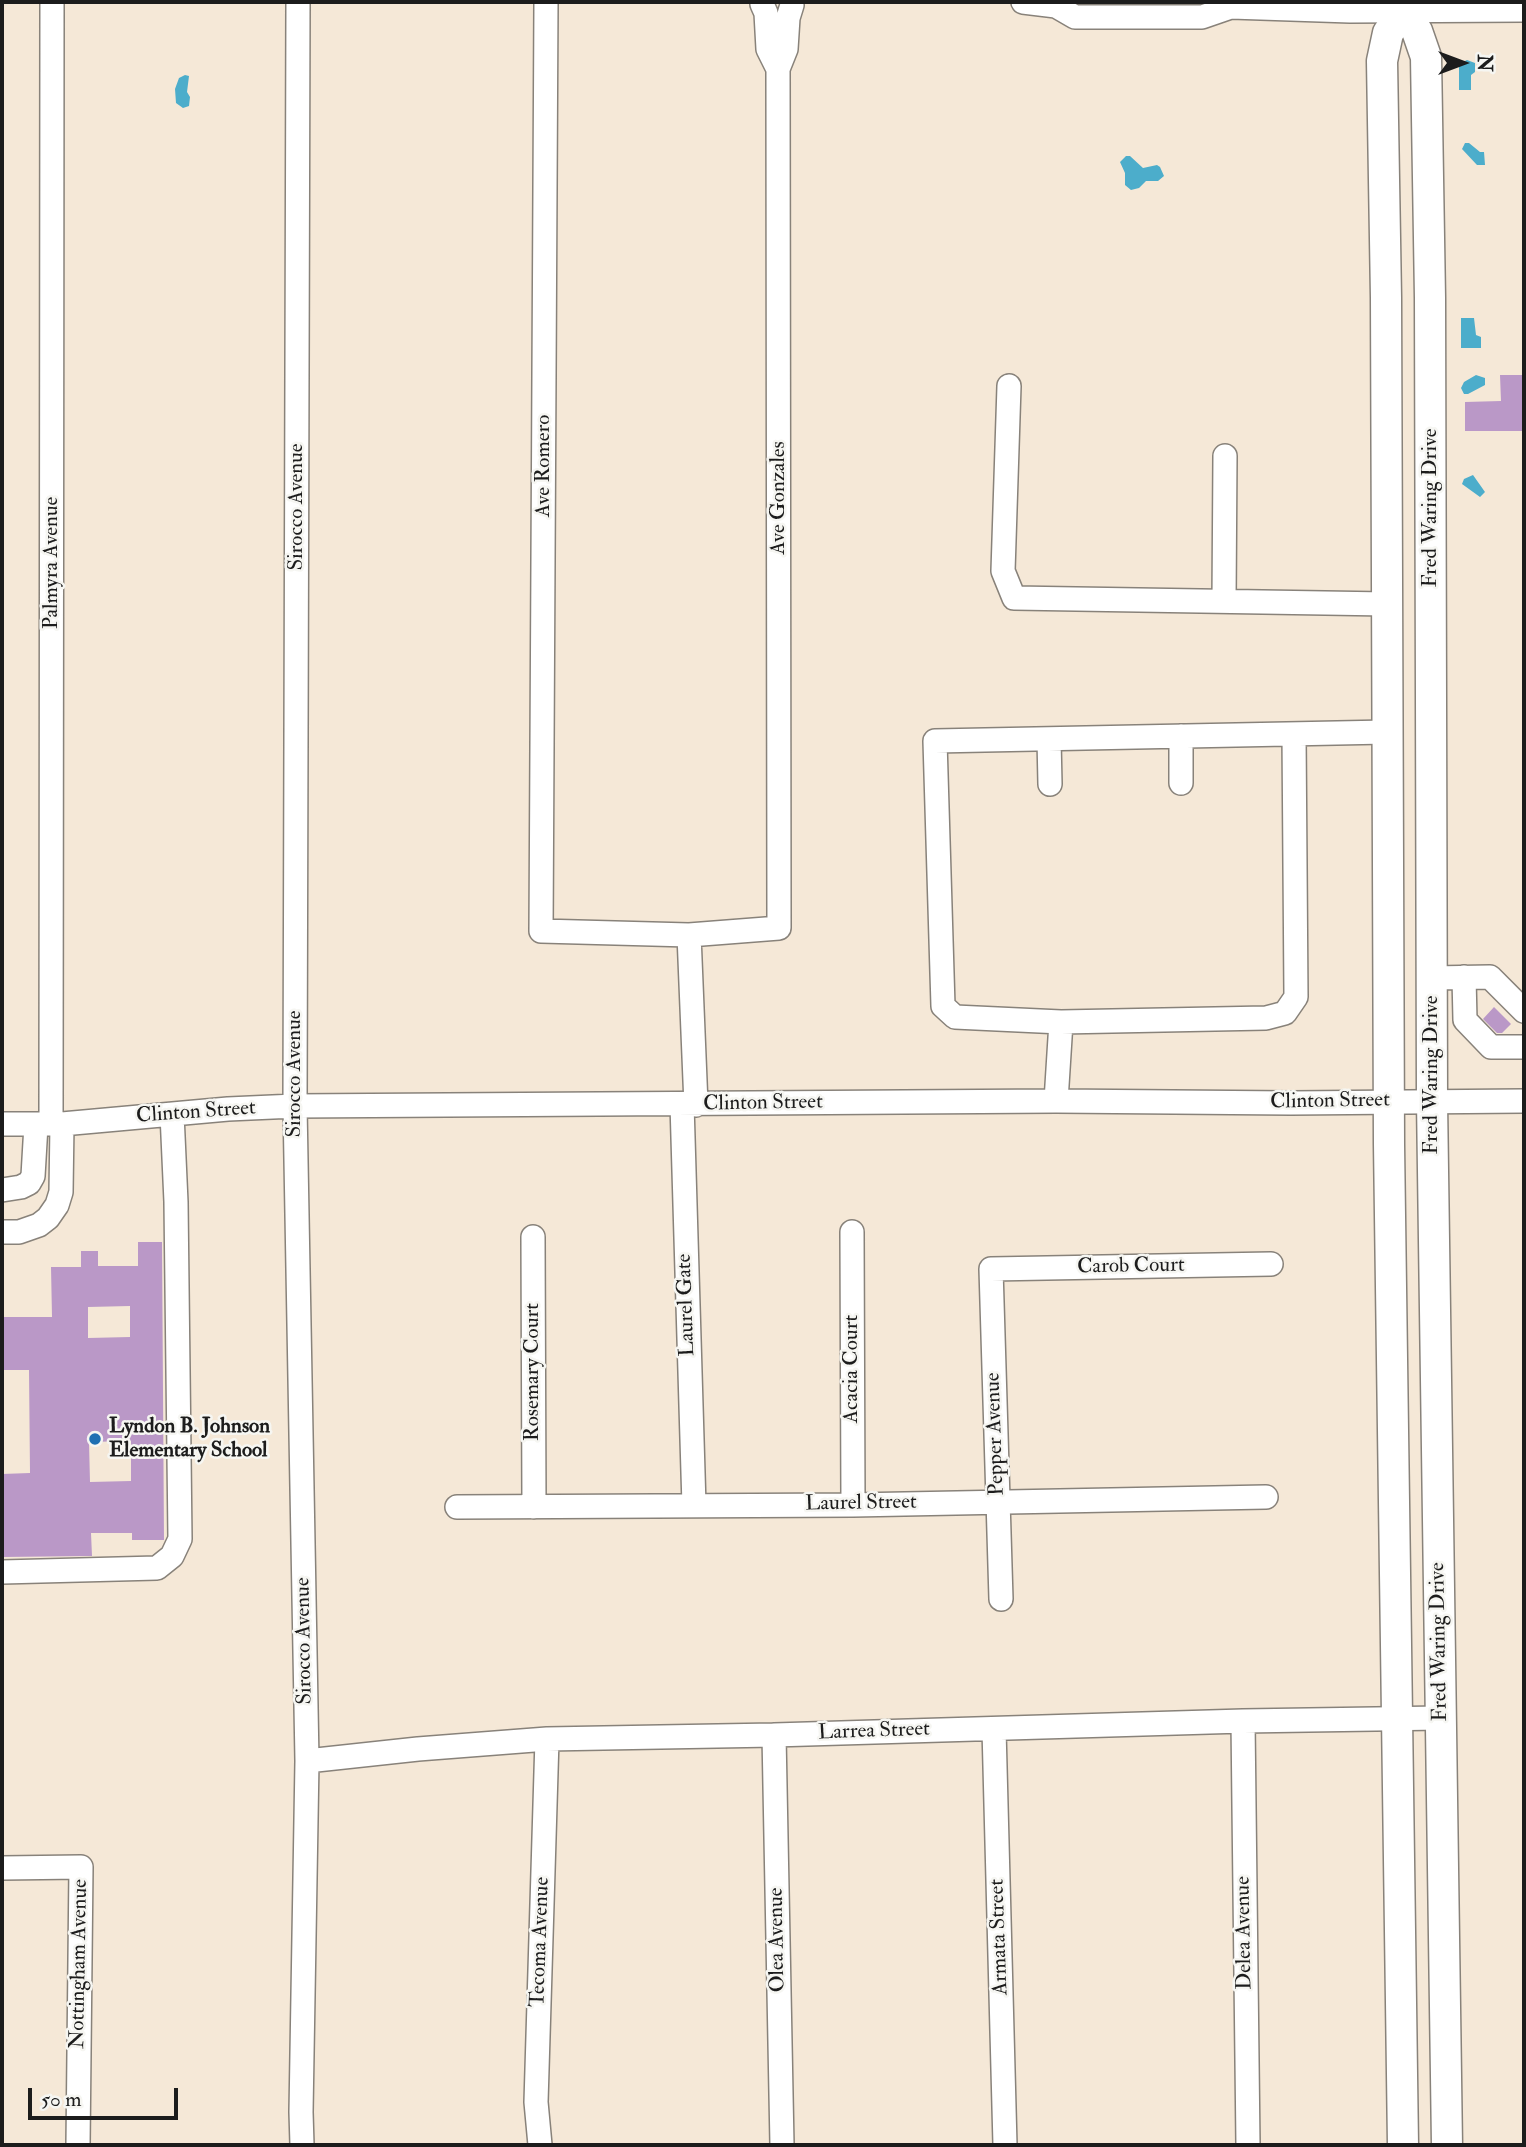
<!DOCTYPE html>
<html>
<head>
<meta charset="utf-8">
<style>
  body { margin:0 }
  #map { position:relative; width:1526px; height:2147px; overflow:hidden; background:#f5e8d7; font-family:"IM FELL Double Pica",serif }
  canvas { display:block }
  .frame { position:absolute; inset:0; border:4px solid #1c1c1c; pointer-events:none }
  .north { position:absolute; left:1428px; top:28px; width:70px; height:70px; -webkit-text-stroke:5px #f6f6f2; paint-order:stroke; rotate:90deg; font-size:19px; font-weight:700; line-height:28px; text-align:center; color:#1c1c1c }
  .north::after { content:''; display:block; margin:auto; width:24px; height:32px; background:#1c1c1c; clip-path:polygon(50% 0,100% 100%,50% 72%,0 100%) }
  .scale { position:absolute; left:28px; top:2088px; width:150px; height:32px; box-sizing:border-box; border:4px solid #1c1c1c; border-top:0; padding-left:9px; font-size:21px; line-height:24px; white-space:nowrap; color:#1c1c1c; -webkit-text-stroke:5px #f6f6f2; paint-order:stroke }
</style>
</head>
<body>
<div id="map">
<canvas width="1526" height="2147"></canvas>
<div class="frame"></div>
<div class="north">N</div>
<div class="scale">50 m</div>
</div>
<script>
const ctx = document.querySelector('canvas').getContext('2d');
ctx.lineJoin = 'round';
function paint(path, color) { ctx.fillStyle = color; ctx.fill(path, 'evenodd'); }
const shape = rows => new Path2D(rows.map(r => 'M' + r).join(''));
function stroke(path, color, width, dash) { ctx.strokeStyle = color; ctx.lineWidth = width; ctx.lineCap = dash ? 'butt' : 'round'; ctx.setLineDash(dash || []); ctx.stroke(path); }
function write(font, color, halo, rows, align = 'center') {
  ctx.font = font + ' "IM FELL Double Pica",serif'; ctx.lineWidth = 5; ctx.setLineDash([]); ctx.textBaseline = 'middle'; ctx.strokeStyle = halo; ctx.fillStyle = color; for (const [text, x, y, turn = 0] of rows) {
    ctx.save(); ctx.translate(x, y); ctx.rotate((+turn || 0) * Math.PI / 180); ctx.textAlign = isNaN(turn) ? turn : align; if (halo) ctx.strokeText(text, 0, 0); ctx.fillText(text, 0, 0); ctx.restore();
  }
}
paint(shape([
  [1467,60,1475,63,1475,72,1471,75,1471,90,1459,90,1459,64],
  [185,75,189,76,187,92,190,97,189,106,183,108,176,103,175,89,179,78],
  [1465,143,1469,143,1480,152,1484,152,1485,165,1477,165,1462,149],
  [1126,156,1130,156,1143,168,1157,165,1160,167,1164,176,1158,181,1146,181,1139,188,1131,190,1125,185,1125,173,1120,162],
  [1461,318,1474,318,1476,335,1481,337,1481,348,1461,348],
  [1476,375,1485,378,1485,385,1468,394,1464,394,1461,388,1464,382],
  [1473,475,1485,492,1480,497,1462,484,1464,479]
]), '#4cadcb');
paint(shape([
  [1500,375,1524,375,1524,431,1465,431,1465,402,1501,401],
  [1494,1007,1511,1024,1502,1033,1497,1033,1483,1019],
  [138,1242,162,1242,164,1540,132,1540,132,1533,91,1533,92,1556,2,1557,2,1474,30,1473,29,1370,2,1370,2,1317,52,1317,51,1267,81,1267,81,1251,98,1251,98,1266,138,1266],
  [130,1306,130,1337,88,1338,88,1307],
  [131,1441,131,1481,90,1482,89,1442]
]), '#ba98c7');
const minor = shape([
  [298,2,295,1106,307,1761,301,2112,302,2145],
  [546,2,541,931,689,935,779,928,778,69,786,49,788,18,792,5],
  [1023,2,1056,6,1075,17,1202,17,1231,7,1350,11,1524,10],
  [762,4,766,13,768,49,778,69],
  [1009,386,1003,571,1014,598,1387,604],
  [1224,601,1225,456],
  [1181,736,1181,783],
  [1049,739,1050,784],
  [689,935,696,1105],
  [1464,977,1465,1020,1491,1047,1524,1047],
  [1431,978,1490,977,1524,1011],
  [1061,1022,1266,1018,1285,1013,1296,997,1294,734],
  [1056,1101,1061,1022,955,1017,943,1006,935,741,1387,732],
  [682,1104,694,1506],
  [2,1124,62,1124,228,1109,295,1106,1056,1101,1291,1103,1524,1101],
  [51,1124,52,2],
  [2,1190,21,1187,29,1183,33,1176,36,1125],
  [2,1232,19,1232,39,1225,48,1218,57,1205,61,1192,62,1124],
  [852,1232,853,1505],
  [533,1237,534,1507],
  [457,1507,853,1505,1266,1497],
  [2,1572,157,1568,172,1556,180,1539,176,1202,172,1114],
  [1001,1599,991,1269,1271,1264],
  [1243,1721,1248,2145],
  [994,1729,1005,2145],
  [774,1735,782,2145],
  [307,1761,418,1749,547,1739,774,1735,1243,1721,1441,1718],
  [2,1868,81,1867,78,2145],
  [540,2145,536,2102,547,1739]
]);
const major = shape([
  [1403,2,1403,11,1388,33,1382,61,1386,298,1389,1144,1403,2145],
  [1403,11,1417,31,1426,57,1430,298,1432,1101,1447,2145]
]);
stroke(minor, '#88827a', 26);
stroke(major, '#88827a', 33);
stroke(minor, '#fff', 23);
stroke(major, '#fff', 30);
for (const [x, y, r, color] of [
  [95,1439,7,"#1f6fb2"]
]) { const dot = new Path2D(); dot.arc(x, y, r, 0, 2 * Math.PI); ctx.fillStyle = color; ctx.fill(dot); stroke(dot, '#f6f6f2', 2.5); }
write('21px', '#1c1c1c', '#f6f6f2', [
  ["Ave Romero",544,466,-90],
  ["Ave Gonzales",779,498,-90],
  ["Sirocco Avenue",297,507,-90],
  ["Fred Waring Drive",1431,508,-90],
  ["Palmyra Avenue",52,563,-90],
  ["Sirocco Avenue",295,1074,-90],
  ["Fred Waring Drive",1432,1075,-90],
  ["Clinton Street",1330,1102,-1],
  ["Clinton Street",763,1104,-1],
  ["Clinton Street",196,1113,-4],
  ["Carob Court",1131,1267,-1],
  ["Laurel Gate",687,1305,-92],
  ["Acacia Court",852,1369,-90],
  ["Rosemary Court",533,1372,-90],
  ["Pepper Avenue",996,1434,-92],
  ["Laurel Street",861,1504,-1],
  ["Sirocco Avenue",305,1641,-91],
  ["Fred Waring Drive",1440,1642,-91],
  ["Larrea Street",874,1732,-2],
  ["Delea Avenue",1245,1933,-91],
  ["Armata Street",1000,1937,-92],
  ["Olea Avenue",778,1940,-91],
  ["Tecoma Avenue",541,1942,-88],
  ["Nottingham Avenue",80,1964,-89]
]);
write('bold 21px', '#1c1c1c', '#f6f6f2', [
  ["Lyndon B. Johnson",109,1427],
  ["Elementary School",109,1451]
], 'left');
</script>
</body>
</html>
